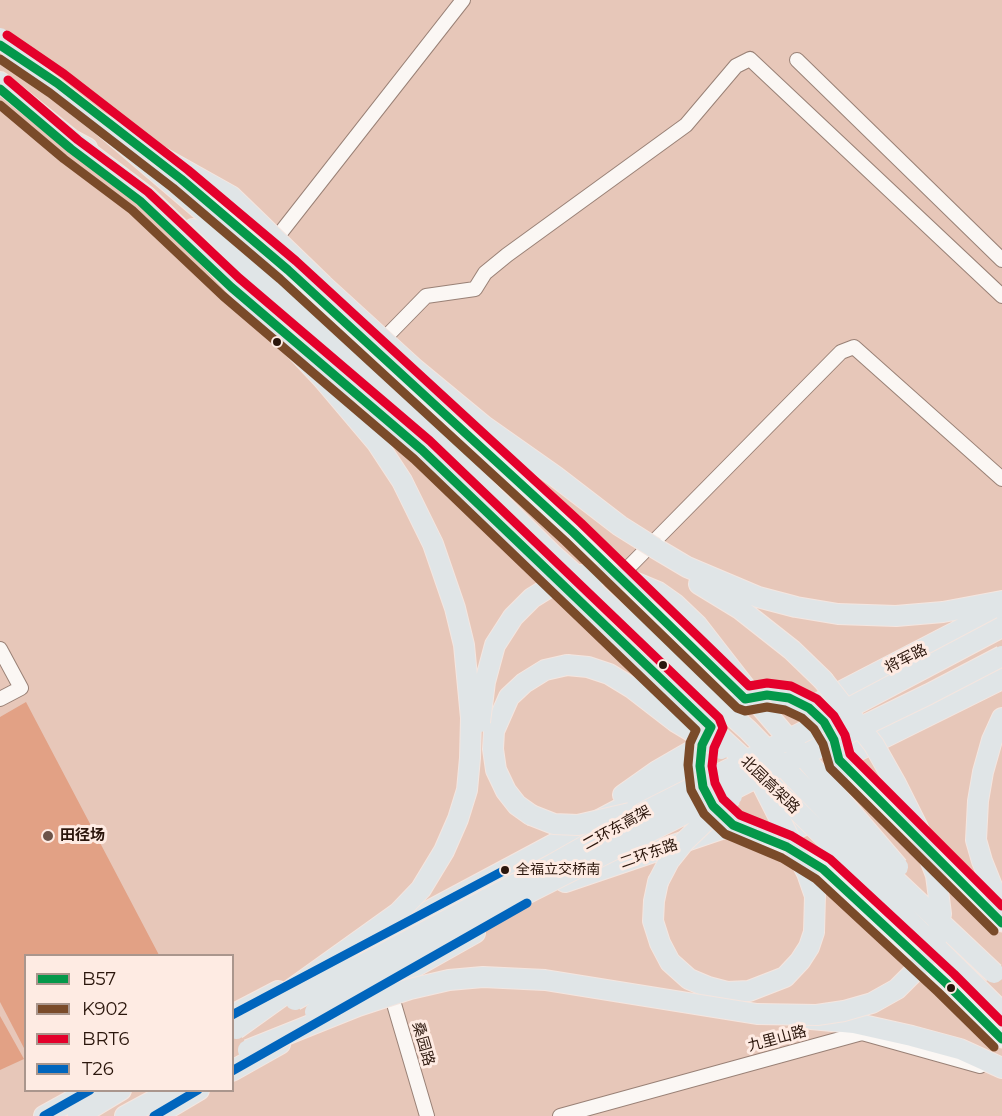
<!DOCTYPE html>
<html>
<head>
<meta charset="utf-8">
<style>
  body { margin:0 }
  #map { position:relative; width:1002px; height:1116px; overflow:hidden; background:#e7c7b9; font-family:Montserrat,sans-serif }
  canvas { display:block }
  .legend { position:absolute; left:24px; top:954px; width:210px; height:138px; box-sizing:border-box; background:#feebe3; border:2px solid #aa968d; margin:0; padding:8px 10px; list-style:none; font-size:18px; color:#2b160c }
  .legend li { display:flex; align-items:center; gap:12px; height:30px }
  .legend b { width:30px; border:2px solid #aa968d }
</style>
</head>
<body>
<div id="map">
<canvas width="1002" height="1116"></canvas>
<ul class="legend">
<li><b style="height:8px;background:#04984a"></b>B57</li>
<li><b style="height:8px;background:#7a4b2a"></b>K902</li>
<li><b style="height:8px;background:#e4002b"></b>BRT6</li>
<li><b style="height:8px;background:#0065bd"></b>T26</li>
</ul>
</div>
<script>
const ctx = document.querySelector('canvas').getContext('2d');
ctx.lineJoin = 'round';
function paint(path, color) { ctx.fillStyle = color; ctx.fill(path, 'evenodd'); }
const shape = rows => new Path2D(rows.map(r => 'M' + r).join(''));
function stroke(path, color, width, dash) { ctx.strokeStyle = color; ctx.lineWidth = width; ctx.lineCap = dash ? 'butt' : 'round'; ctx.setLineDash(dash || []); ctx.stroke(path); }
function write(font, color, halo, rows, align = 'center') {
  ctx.font = font + ' Montserrat,"Noto Sans SC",sans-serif'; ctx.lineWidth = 6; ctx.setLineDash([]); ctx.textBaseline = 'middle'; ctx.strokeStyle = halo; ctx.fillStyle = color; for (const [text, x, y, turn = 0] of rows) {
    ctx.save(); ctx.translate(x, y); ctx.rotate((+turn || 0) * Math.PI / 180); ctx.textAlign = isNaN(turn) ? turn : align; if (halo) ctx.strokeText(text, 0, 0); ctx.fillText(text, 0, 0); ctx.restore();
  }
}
paint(shape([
  [26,702,159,955,26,956,25,1050,0,1002,0,717],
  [0,1016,24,1059,0,1070]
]), '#e2a185');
const minor = shape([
  [797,60,1002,260],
  [271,245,463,0],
  [383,340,426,296,475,289,485,273,507,255,686,125,736,66,750,59,1002,296],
  [619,577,841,352,854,347,1002,479],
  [0,649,21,688,0,699],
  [389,987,427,1116],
  [560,1116,862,1033,980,1066]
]);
const major = shape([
  [165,166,288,270,573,532,745,699],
  [839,760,1002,923],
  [760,835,787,847,823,869,946,983,1002,1039]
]);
const highway = shape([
  [22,62,97,121,207,215,362,366],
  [0,82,72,140,87,148],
  [193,229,349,380],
  [655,548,687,567,758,597,796,607,838,614,896,616,943,612,1002,601],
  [699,584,740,609,792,650,823,680],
  '701 765a69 69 0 1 1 138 0a69 69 0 1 1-138 0Z',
  [809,708,1002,608],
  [1002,718,992,740,983,772,978,801,976,840,982,861,1002,911],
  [839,760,1002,679],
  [623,795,657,771,702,745],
  [531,815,517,805,506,791,496,770,493,749,494,731,509,697,524,683,545,670,567,665],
  [565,882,733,825],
  [658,882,654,901,653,921,660,943,670,962,689,979,708,987,727,992,749,991,785,977,800,961,809,947,814,932],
  [365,945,700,766],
  [349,1004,475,933],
  [232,1015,278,991],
  [811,1019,854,1023,912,1036,960,1049,1002,1068],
  [232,1071,280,1044],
  [162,1112,199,1090],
  [44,1116,91,1090],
  [78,1116,121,1090],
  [125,1116,173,1090]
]);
stroke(minor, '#998176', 16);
stroke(major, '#f4e6e0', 19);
stroke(highway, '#f4e6e0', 22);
stroke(minor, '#fbf7f4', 14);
stroke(major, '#ebecec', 16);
stroke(highway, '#e0e5e7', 20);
const highwayBridge = shape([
  [0,38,36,71],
  [97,121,231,196,323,285,415,369,484,426,555,476,620,526,655,548],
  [72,140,146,196,202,250,322,378,377,443,402,481,433,544,455,608,464,645,471,718,470,758,467,790,458,819,444,851,421,889,398,913,236,1029],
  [362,366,553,555,748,730,872,858,994,973],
  [349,380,539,570,754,768,1002,1012],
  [567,665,588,667,609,674,632,688,676,722,721,749],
  [480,722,485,682,495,645,513,617,532,598,561,580,581,575,604,574,629,580,658,592,675,604,697,625,756,701,898,867],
  [761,782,807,873,815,896,814,932],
  [531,815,554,824,578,825,630,813],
  [658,882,669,861,685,841,732,796],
  [295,1000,553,864,650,809,813,727,1002,627],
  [315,1012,506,904,748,782,929,694,1002,656],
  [248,1050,358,1006,410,989,449,980,483,977,545,980,757,1014,817,1015,844,1011,872,1003,897,989,916,970,935,946,941,914,936,875,918,828,896,784,874,745,823,680]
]);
stroke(highwayBridge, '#f4e6e0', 22, []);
stroke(highwayBridge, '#e0e5e7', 20);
stroke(shape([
  [0,45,57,83,181,179,288,270,573,532,745,699,767,695,789,698,809,708,824,722,834,740,839,760,1002,923],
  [0,89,71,149,140,201,231,287,422,450,711,727,702,745,700,766,703,787,713,806,733,825,787,847,823,869,946,983,1002,1039]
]), '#04984a', 9);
stroke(shape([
  [0,59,50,93,173,188,280,279,565,541,737,708,745,711,767,707,785,710,802,718,814,729,823,744,830,768,994,931],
  [0,105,64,159,132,210,223,296,414,459,696,730,690,743,688,765,691,790,704,814,725,834,782,858,816,879,938,992,994,1047]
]), '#7a4b2a', 9);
stroke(shape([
  [7,35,64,74,188,170,296,261,581,523,749,686,767,683,791,686,817,699,834,716,845,735,850,754,1002,906],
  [8,80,78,140,148,192,239,278,430,441,719,718,723,728,714,748,712,766,715,783,723,799,740,815,792,836,830,859,954,974,1002,1022]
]), '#e4002b', 9);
stroke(shape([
  [232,1015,505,870],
  [232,1071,527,903],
  [44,1116,90,1090],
  [154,1116,198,1090]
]), '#0065bd', 9);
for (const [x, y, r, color] of [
  [277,342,5,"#2b160c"],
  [663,665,5,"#2b160c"],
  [48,836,6,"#6d5449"],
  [505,870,5,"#2b160c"],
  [951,988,5,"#2b160c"]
]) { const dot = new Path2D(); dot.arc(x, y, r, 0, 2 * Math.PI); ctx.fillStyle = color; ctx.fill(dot); stroke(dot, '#feebe3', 2); }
write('14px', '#2b160c', '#feebe3', [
  ["全福立交桥南",516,870]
], 'left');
write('15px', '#2b160c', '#feebe3', [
  ["将军路",906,659,-27],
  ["北园高架路",770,785,44],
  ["二环东高架",617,828,-29],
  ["二环东路",649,854,-19],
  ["九里山路",777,1039,-15],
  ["桑园路",423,1044,74]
]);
write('bold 15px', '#2b160c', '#feebe3', [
  ["田径场",60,836]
], 'left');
</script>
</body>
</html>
